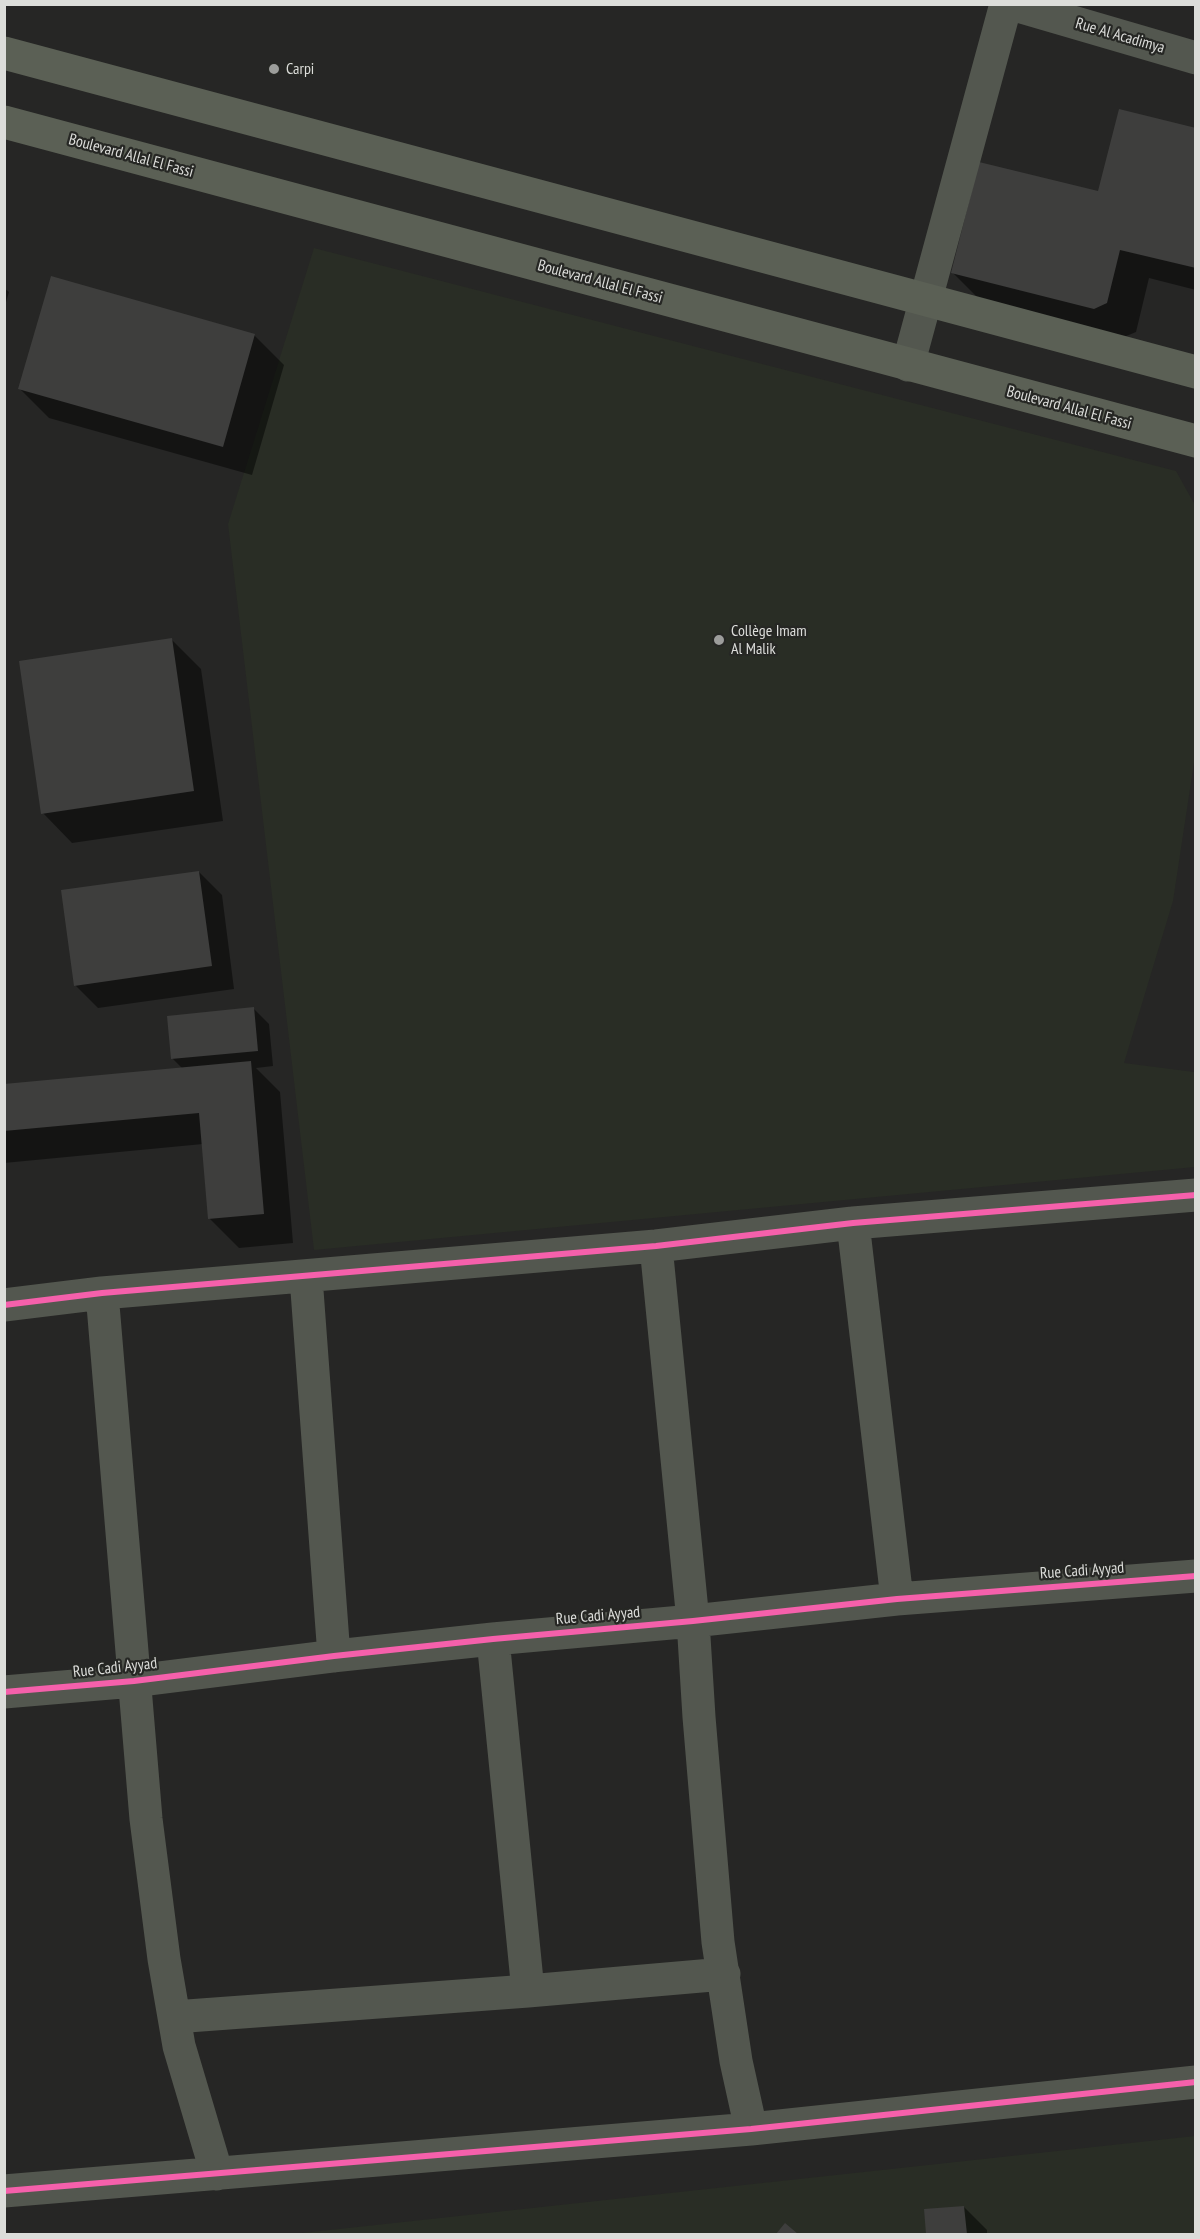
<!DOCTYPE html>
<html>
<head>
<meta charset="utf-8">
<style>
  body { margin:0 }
  #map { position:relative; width:1200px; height:2239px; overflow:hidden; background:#262625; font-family:"PT Sans Narrow",sans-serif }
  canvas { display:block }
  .frame { position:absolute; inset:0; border:6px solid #dcddda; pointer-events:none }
</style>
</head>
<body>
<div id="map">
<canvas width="1200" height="2239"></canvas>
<div class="frame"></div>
</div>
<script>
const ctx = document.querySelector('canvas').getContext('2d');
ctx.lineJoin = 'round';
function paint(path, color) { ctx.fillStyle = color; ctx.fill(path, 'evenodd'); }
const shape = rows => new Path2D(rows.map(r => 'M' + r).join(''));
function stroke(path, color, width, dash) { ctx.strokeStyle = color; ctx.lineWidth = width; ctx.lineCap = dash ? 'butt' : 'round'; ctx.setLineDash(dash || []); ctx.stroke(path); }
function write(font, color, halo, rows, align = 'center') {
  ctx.font = font + ' "PT Sans Narrow",sans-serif'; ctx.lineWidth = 4.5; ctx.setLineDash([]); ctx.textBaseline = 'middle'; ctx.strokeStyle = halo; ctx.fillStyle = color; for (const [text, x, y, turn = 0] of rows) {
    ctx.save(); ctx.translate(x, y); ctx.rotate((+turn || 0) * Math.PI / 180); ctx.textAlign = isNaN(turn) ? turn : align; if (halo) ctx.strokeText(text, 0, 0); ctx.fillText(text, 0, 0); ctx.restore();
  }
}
paint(shape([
  [314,248,1176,471,1195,505,1195,756,1173,901,1124,1063,1194,1072,1195,1167,314,1250,228,524],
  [1195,2136,1195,2234,293,2234]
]), '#292d25');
paint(shape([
  [1196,129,1196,290,1149,278,1136,332,1124,337,982,302,953,273,1099,193],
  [4,288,9,292,4,309],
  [254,335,284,365,252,475,49,418,20,389],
  [172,640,201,669,223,821,72,843,43,813],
  [199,872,222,895,234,989,98,1008,75,985],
  [254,1009,269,1024,273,1066,256,1068,280,1092,293,1243,239,1248,210,1219,203,1144,4,1163,4,1085,183,1069,172,1058],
  [964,2207,987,2230,987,2234,928,2234,926,2210]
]), '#0007');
paint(shape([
  [1119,109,1196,128,1196,268,1120,250,1107,303,1094,309,951,273,979,162,1098,191],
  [51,276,255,334,223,447,18,389],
  [172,638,194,791,41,814,19,661],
  [199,871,212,966,74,986,61,890],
  [254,1007,258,1051,171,1059,167,1016],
  [251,1061,264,1214,208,1219,199,1113,4,1131,4,1084],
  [964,2206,967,2234,926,2234,924,2209],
  [785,2223,798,2234,776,2234]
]), '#3e3e3d');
stroke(shape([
  [1011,4,1196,58],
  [908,365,1006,4],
  [853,1223,897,1599],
  [656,1246,693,1621,699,1717,718,1942,736,2061,751,2129],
  [306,1277,334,1656],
  [102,1293,146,1819,164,1959,179,2046,217,2174],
  [4,1305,102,1293,656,1246,853,1223,1196,1195],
  [493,1639,528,1991],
  [4,1692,134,1681,334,1656,493,1639,693,1621,897,1599,1196,1576],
  [174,2017,528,1991,724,1974],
  [4,2191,751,2129,1196,2082]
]), '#53574f', 33);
stroke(shape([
  [4,53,1196,372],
  [4,122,1196,441]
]), '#5b6055', 33);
stroke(shape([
  [4,1305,102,1293,656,1246,853,1223,1196,1195],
  [4,1692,134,1681,334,1656,493,1639,693,1621,897,1599,1196,1576],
  [4,2191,751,2129,1196,2082]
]), '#f560ab', 6);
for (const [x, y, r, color] of [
  [274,69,6,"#9c9d9b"],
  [719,640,6,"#9c9d9b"]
]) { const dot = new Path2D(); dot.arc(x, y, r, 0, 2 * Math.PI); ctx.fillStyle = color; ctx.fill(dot); stroke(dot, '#262724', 2); }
write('16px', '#dcddda', '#262724', [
  ["Rue Al Acadimya",1120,36,16],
  ["Boulevard Allal El Fassi",131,156,15],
  ["Boulevard Allal El Fassi",600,282,15],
  ["Boulevard Allal El Fassi",1069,408,15],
  ["Rue Cadi Ayyad",1082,1571,-4],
  ["Rue Cadi Ayyad",598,1616,-5],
  ["Rue Cadi Ayyad",115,1668,-6]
]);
write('16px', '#dcddda', '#262724', [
  ["Carpi",286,69],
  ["Collège Imam",731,631],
  ["Al Malik",731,649]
], 'left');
</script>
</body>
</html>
